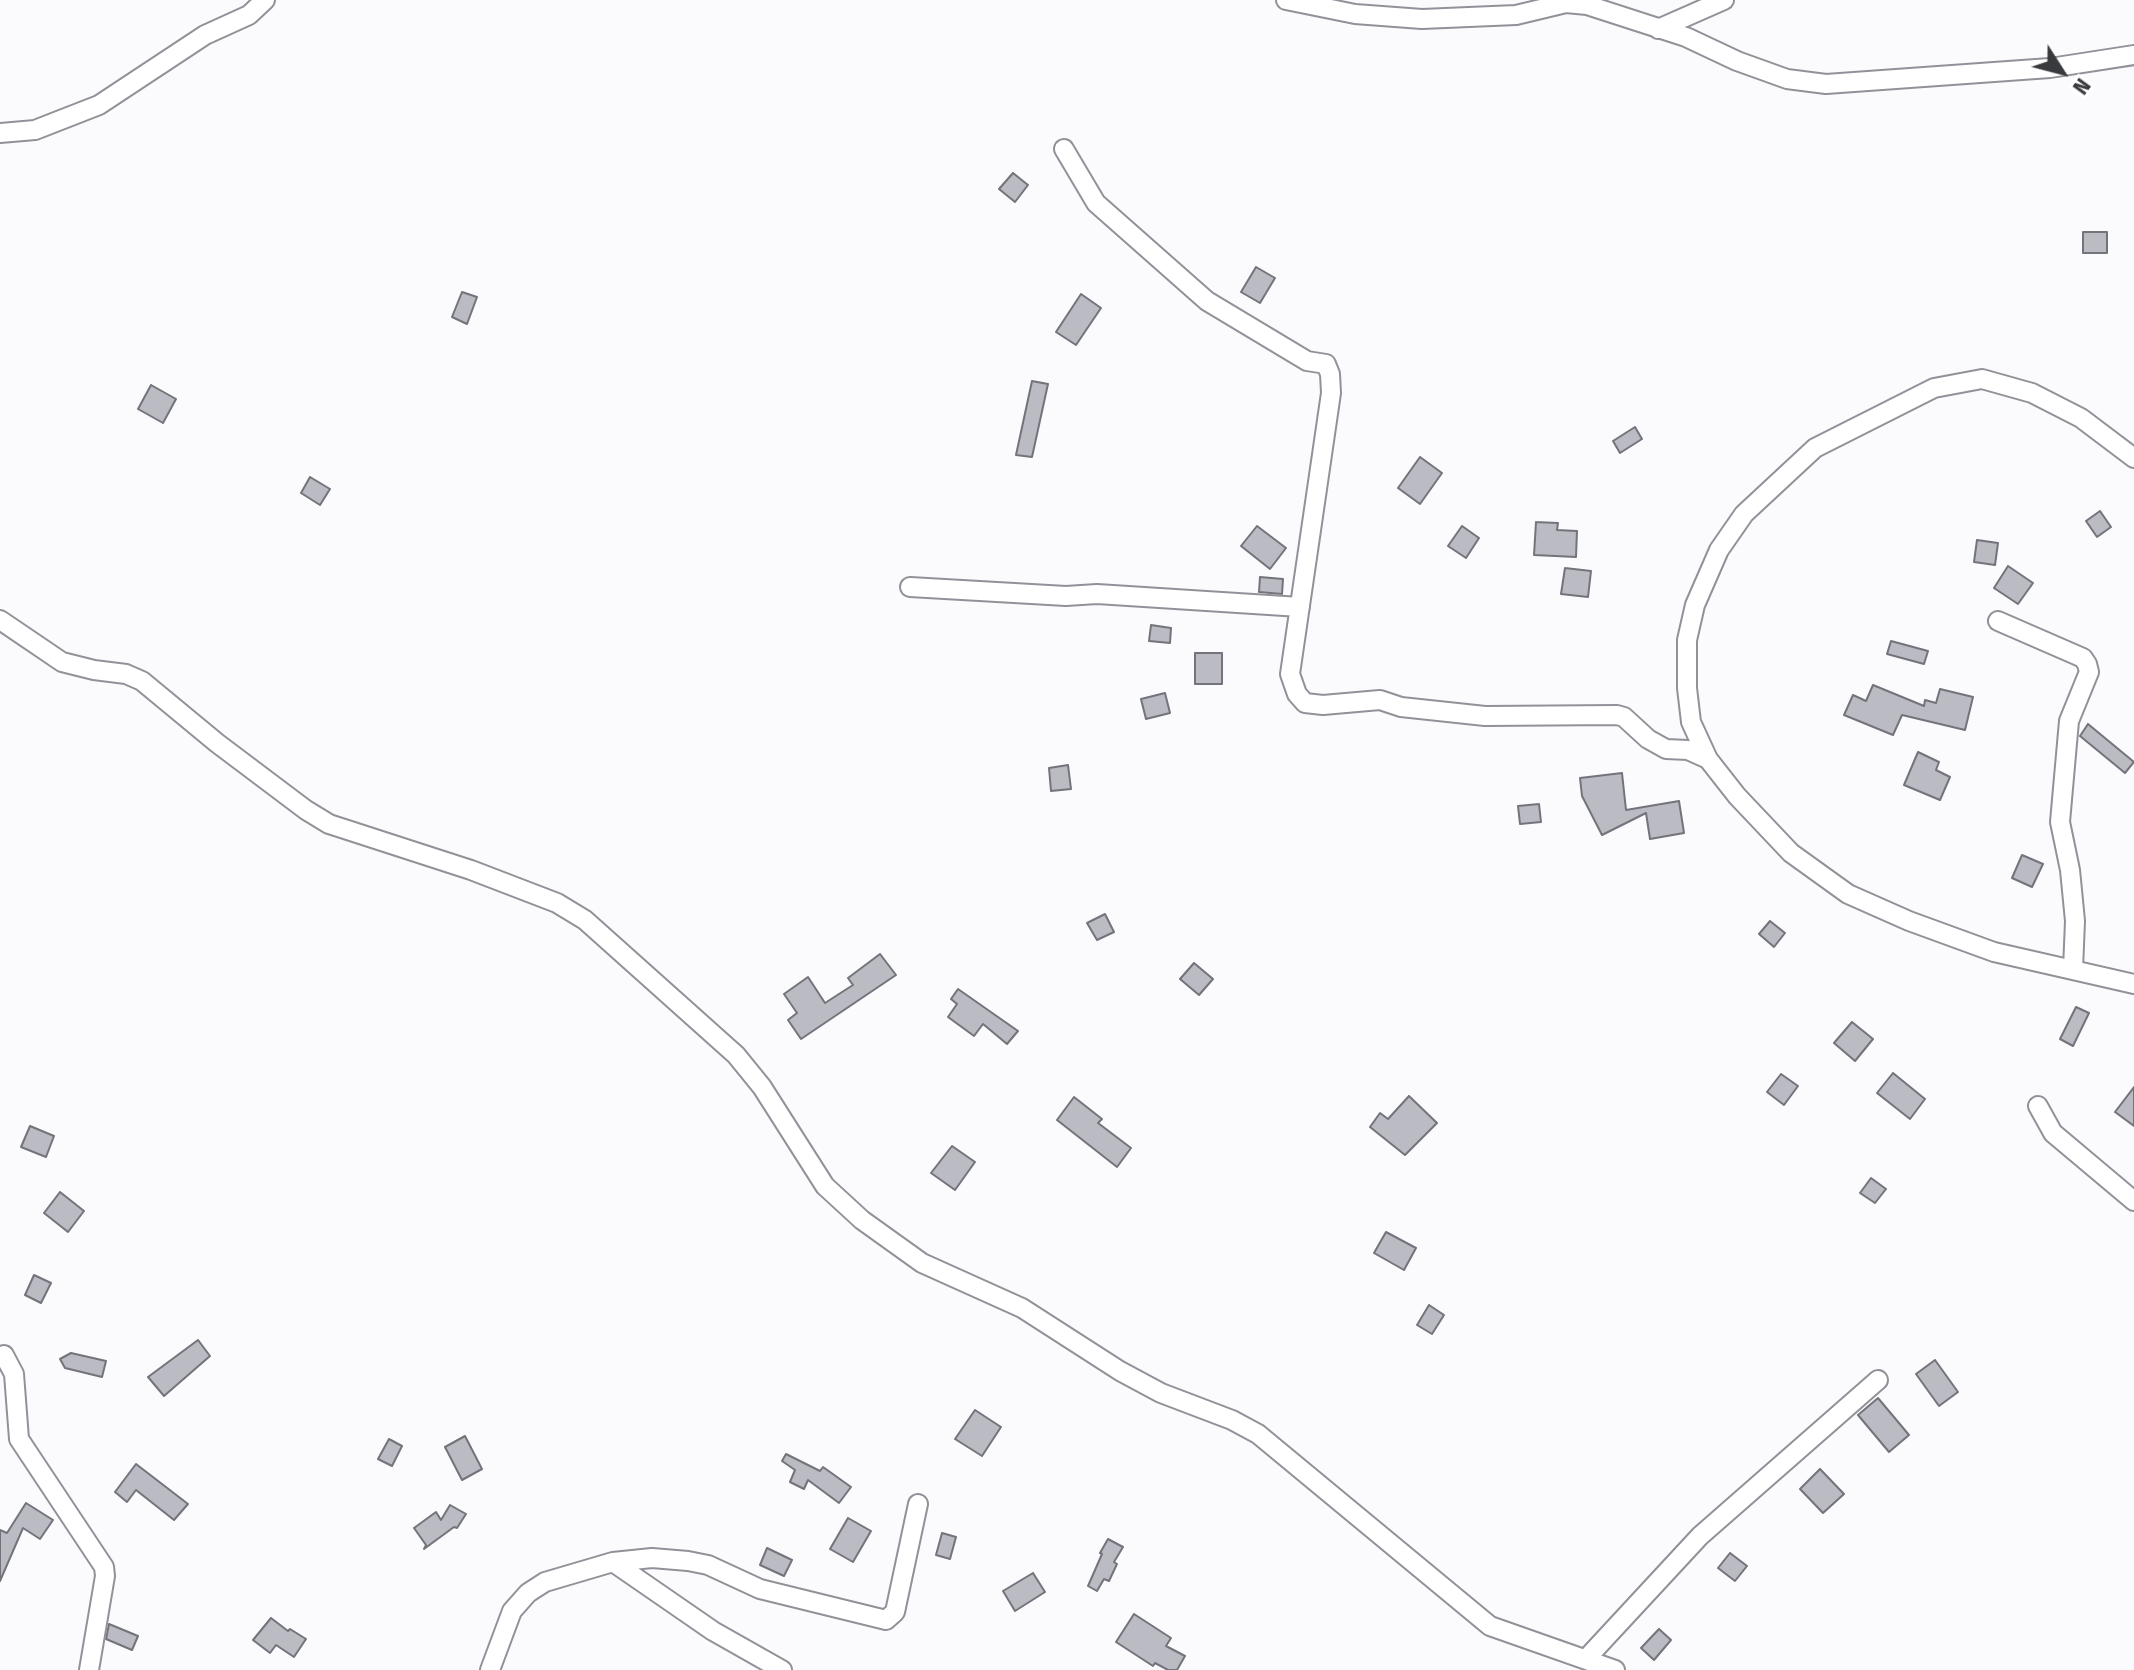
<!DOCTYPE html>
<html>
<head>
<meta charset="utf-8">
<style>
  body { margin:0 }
  #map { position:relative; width:2134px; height:1670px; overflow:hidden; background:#fbfbfe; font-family:"Fira Sans Condensed",sans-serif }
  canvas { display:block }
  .north { position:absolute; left:2022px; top:32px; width:80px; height:80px; -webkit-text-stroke:6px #fff; paint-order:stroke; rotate:126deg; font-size:22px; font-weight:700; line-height:32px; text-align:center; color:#393a3d }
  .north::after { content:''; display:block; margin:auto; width:28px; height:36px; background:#393a3d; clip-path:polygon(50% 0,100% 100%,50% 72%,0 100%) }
</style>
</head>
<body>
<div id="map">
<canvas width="2134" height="1670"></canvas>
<div class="north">N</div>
</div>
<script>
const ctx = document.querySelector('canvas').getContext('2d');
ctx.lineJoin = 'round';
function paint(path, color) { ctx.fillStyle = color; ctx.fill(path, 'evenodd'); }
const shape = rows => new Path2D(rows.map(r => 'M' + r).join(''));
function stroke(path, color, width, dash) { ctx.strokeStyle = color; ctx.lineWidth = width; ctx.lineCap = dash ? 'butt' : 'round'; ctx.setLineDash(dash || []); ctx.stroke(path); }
const building = shape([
  [1013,173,1028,185,1015,202,999,189,1013,173],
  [2083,232,2107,232,2107,253,2083,253,2083,232],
  [1256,267,1275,278,1260,303,1241,292,1256,267],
  [462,292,477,297,467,324,452,317,462,292],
  [1081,294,1101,308,1076,345,1056,332,1081,294],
  [1032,381,1048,384,1032,457,1016,455,1032,381],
  [151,385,176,399,163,423,138,409,151,385],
  [1635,427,1642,439,1620,453,1613,441,1635,427],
  [1420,457,1442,473,1420,504,1398,488,1420,457],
  [310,477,330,489,320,505,301,493,310,477],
  [2100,511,2111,527,2097,537,2086,521,2100,511],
  [1536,522,1558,523,1557,530,1577,531,1576,557,1534,555,1536,522],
  [1257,526,1286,548,1270,569,1241,546,1257,526],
  [1462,526,1479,538,1466,558,1448,546,1462,526],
  [1977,540,1998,543,1995,565,1974,562,1977,540],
  [2008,566,2033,583,2018,604,1994,588,2008,566],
  [1565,568,1591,571,1588,597,1561,594,1565,568],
  [1260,577,1283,579,1282,594,1259,592,1260,577],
  [1151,625,1171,628,1170,643,1149,641,1151,625],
  [1891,641,1928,651,1924,664,1887,654,1891,641],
  [1195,653,1222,653,1222,684,1195,684,1195,653],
  [1873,685,1924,706,1925,700,1936,703,1940,689,1973,697,1965,730,1902,715,1893,735,1844,715,1853,695,1866,701,1873,685],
  [1165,693,1170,713,1146,719,1141,699,1165,693],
  [2088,724,2134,762,2125,773,2080,736,2088,724],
  [1918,752,1939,762,1936,770,1950,777,1940,800,1904,785,1918,752],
  [1068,765,1071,789,1051,791,1049,768,1068,765],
  [1622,773,1626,810,1679,801,1684,833,1650,839,1646,813,1602,835,1582,796,1580,778,1622,773],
  [1539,804,1541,822,1520,824,1518,806,1539,804],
  [2022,855,2043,864,2032,887,2012,878,2022,855],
  [1105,914,1114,932,1097,940,1087,923,1105,914],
  [1770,921,1785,933,1774,947,1759,934,1770,921],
  [880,954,896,975,801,1039,788,1020,797,1013,784,994,808,977,825,1003,853,985,848,978,880,954],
  [1194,963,1213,979,1199,995,1180,979,1194,963],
  [958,989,1018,1031,1007,1044,983,1024,974,1036,948,1017,957,1004,951,999,958,989],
  [2076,1007,2089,1013,2073,1046,2060,1039,2076,1007],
  [1852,1022,1873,1039,1855,1061,1834,1043,1852,1022],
  [1893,1073,1925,1099,1910,1119,1877,1093,1893,1073],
  [1781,1074,1798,1086,1784,1105,1767,1092,1781,1074],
  [2134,1087,2134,1126,2115,1112,2134,1087],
  [1409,1096,1437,1123,1405,1155,1370,1127,1380,1113,1388,1119,1409,1096],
  [1074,1097,1102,1119,1098,1123,1131,1148,1117,1167,1057,1120,1074,1097],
  [30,1126,54,1136,46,1157,21,1147,30,1126],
  [952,1146,975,1162,955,1190,931,1173,952,1146],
  [1871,1178,1886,1189,1875,1203,1860,1193,1871,1178],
  [60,1192,84,1211,68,1232,44,1213,60,1192],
  [1386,1232,1416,1248,1404,1270,1374,1253,1386,1232],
  [34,1275,51,1283,41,1303,25,1295,34,1275],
  [1429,1305,1444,1315,1432,1334,1417,1325,1429,1305],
  [198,1340,210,1356,164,1396,148,1377,198,1340],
  [71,1353,106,1361,102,1377,65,1368,60,1359,71,1353],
  [1935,1360,1958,1392,1939,1406,1916,1374,1935,1360],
  [1878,1398,1909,1435,1889,1452,1858,1415,1878,1398],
  [975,1410,1001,1427,982,1456,955,1439,975,1410],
  [465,1436,482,1469,462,1480,445,1447,465,1436],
  [389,1439,402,1446,392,1466,378,1459,389,1439],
  [786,1454,820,1471,823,1467,851,1487,839,1503,808,1480,804,1489,790,1482,795,1470,782,1461,786,1454],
  [136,1464,188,1504,174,1520,136,1490,127,1502,115,1492,136,1464],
  [1820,1469,1844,1494,1823,1513,1800,1489,1820,1469],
  [26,1503,53,1520,40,1539,23,1528,0,1581,0,1530,7,1533,26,1503],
  [450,1505,466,1514,457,1528,454,1527,424,1549,426,1545,414,1528,436,1512,441,1520,450,1505],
  [848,1518,871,1531,853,1562,830,1549,848,1518],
  [942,1533,956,1537,950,1559,936,1555,942,1533],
  [1108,1539,1123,1547,1114,1562,1117,1564,1109,1581,1104,1579,1097,1591,1088,1586,1102,1554,1100,1553,1108,1539],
  [767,1548,792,1560,784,1576,760,1565,767,1548],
  [1730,1553,1747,1566,1735,1581,1718,1568,1730,1553],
  [1033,1573,1045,1592,1015,1611,1003,1591,1033,1573],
  [1134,1614,1171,1638,1166,1646,1185,1656,1177,1670,1168,1670,1155,1663,1153,1666,1116,1642,1134,1614],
  [271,1618,288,1631,290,1629,306,1639,294,1657,276,1645,270,1653,253,1640,271,1618],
  [109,1624,138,1636,132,1650,106,1639,109,1624],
  [1659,1629,1671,1640,1654,1660,1641,1648,1659,1629]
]);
paint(building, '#babbc3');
stroke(building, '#73747b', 2);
const minor = shape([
  [1286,0,1355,14,1422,19,1516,15,1566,3,1587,5,1686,37,1737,61,1787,79,1826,84,2050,68,2134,55],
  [1658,29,1724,0],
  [0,133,35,130,99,105,205,35,249,15,265,0],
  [1064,149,1096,203,1207,301,1307,361,1326,364,1330,374,1331,393,1290,674,1297,694,1305,703,1323,705,1380,700,1401,707,1485,716,1617,715,1624,717,1648,739,1666,749,1688,750,1708,759,1737,796,1791,853,1848,894,1909,921,1994,952,2134,984],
  [910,587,1066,596,1097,594,1300,607],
  [0,620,62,662,94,670,126,674,142,681,217,743,306,810,329,824,471,870,557,903,585,920,736,1055,762,1087,825,1186,862,1220,922,1263,1022,1308,1120,1371,1161,1393,1232,1420,1258,1434,1490,1626,1615,1670],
  [1998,621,2083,658,2087,664,2089,672,2069,721,2060,822,2070,870,2075,921,2073,969],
  [1708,759,1691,722,1687,688,1687,640,1695,605,1719,550,1744,514,1815,448,1934,388,1982,379,2032,393,2081,418,2134,458],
  [2038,1106,2053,1133,2134,1201],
  [4,1355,14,1374,19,1439,104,1567,105,1576,89,1670],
  [613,1562,713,1631,782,1670],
  [1586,1659,1700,1536,1878,1380],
  [490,1670,512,1611,528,1593,545,1582,613,1562,652,1558,688,1561,708,1565,760,1589,886,1620,895,1612,918,1504]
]);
stroke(minor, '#919299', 22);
stroke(minor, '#fff', 18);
</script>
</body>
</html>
